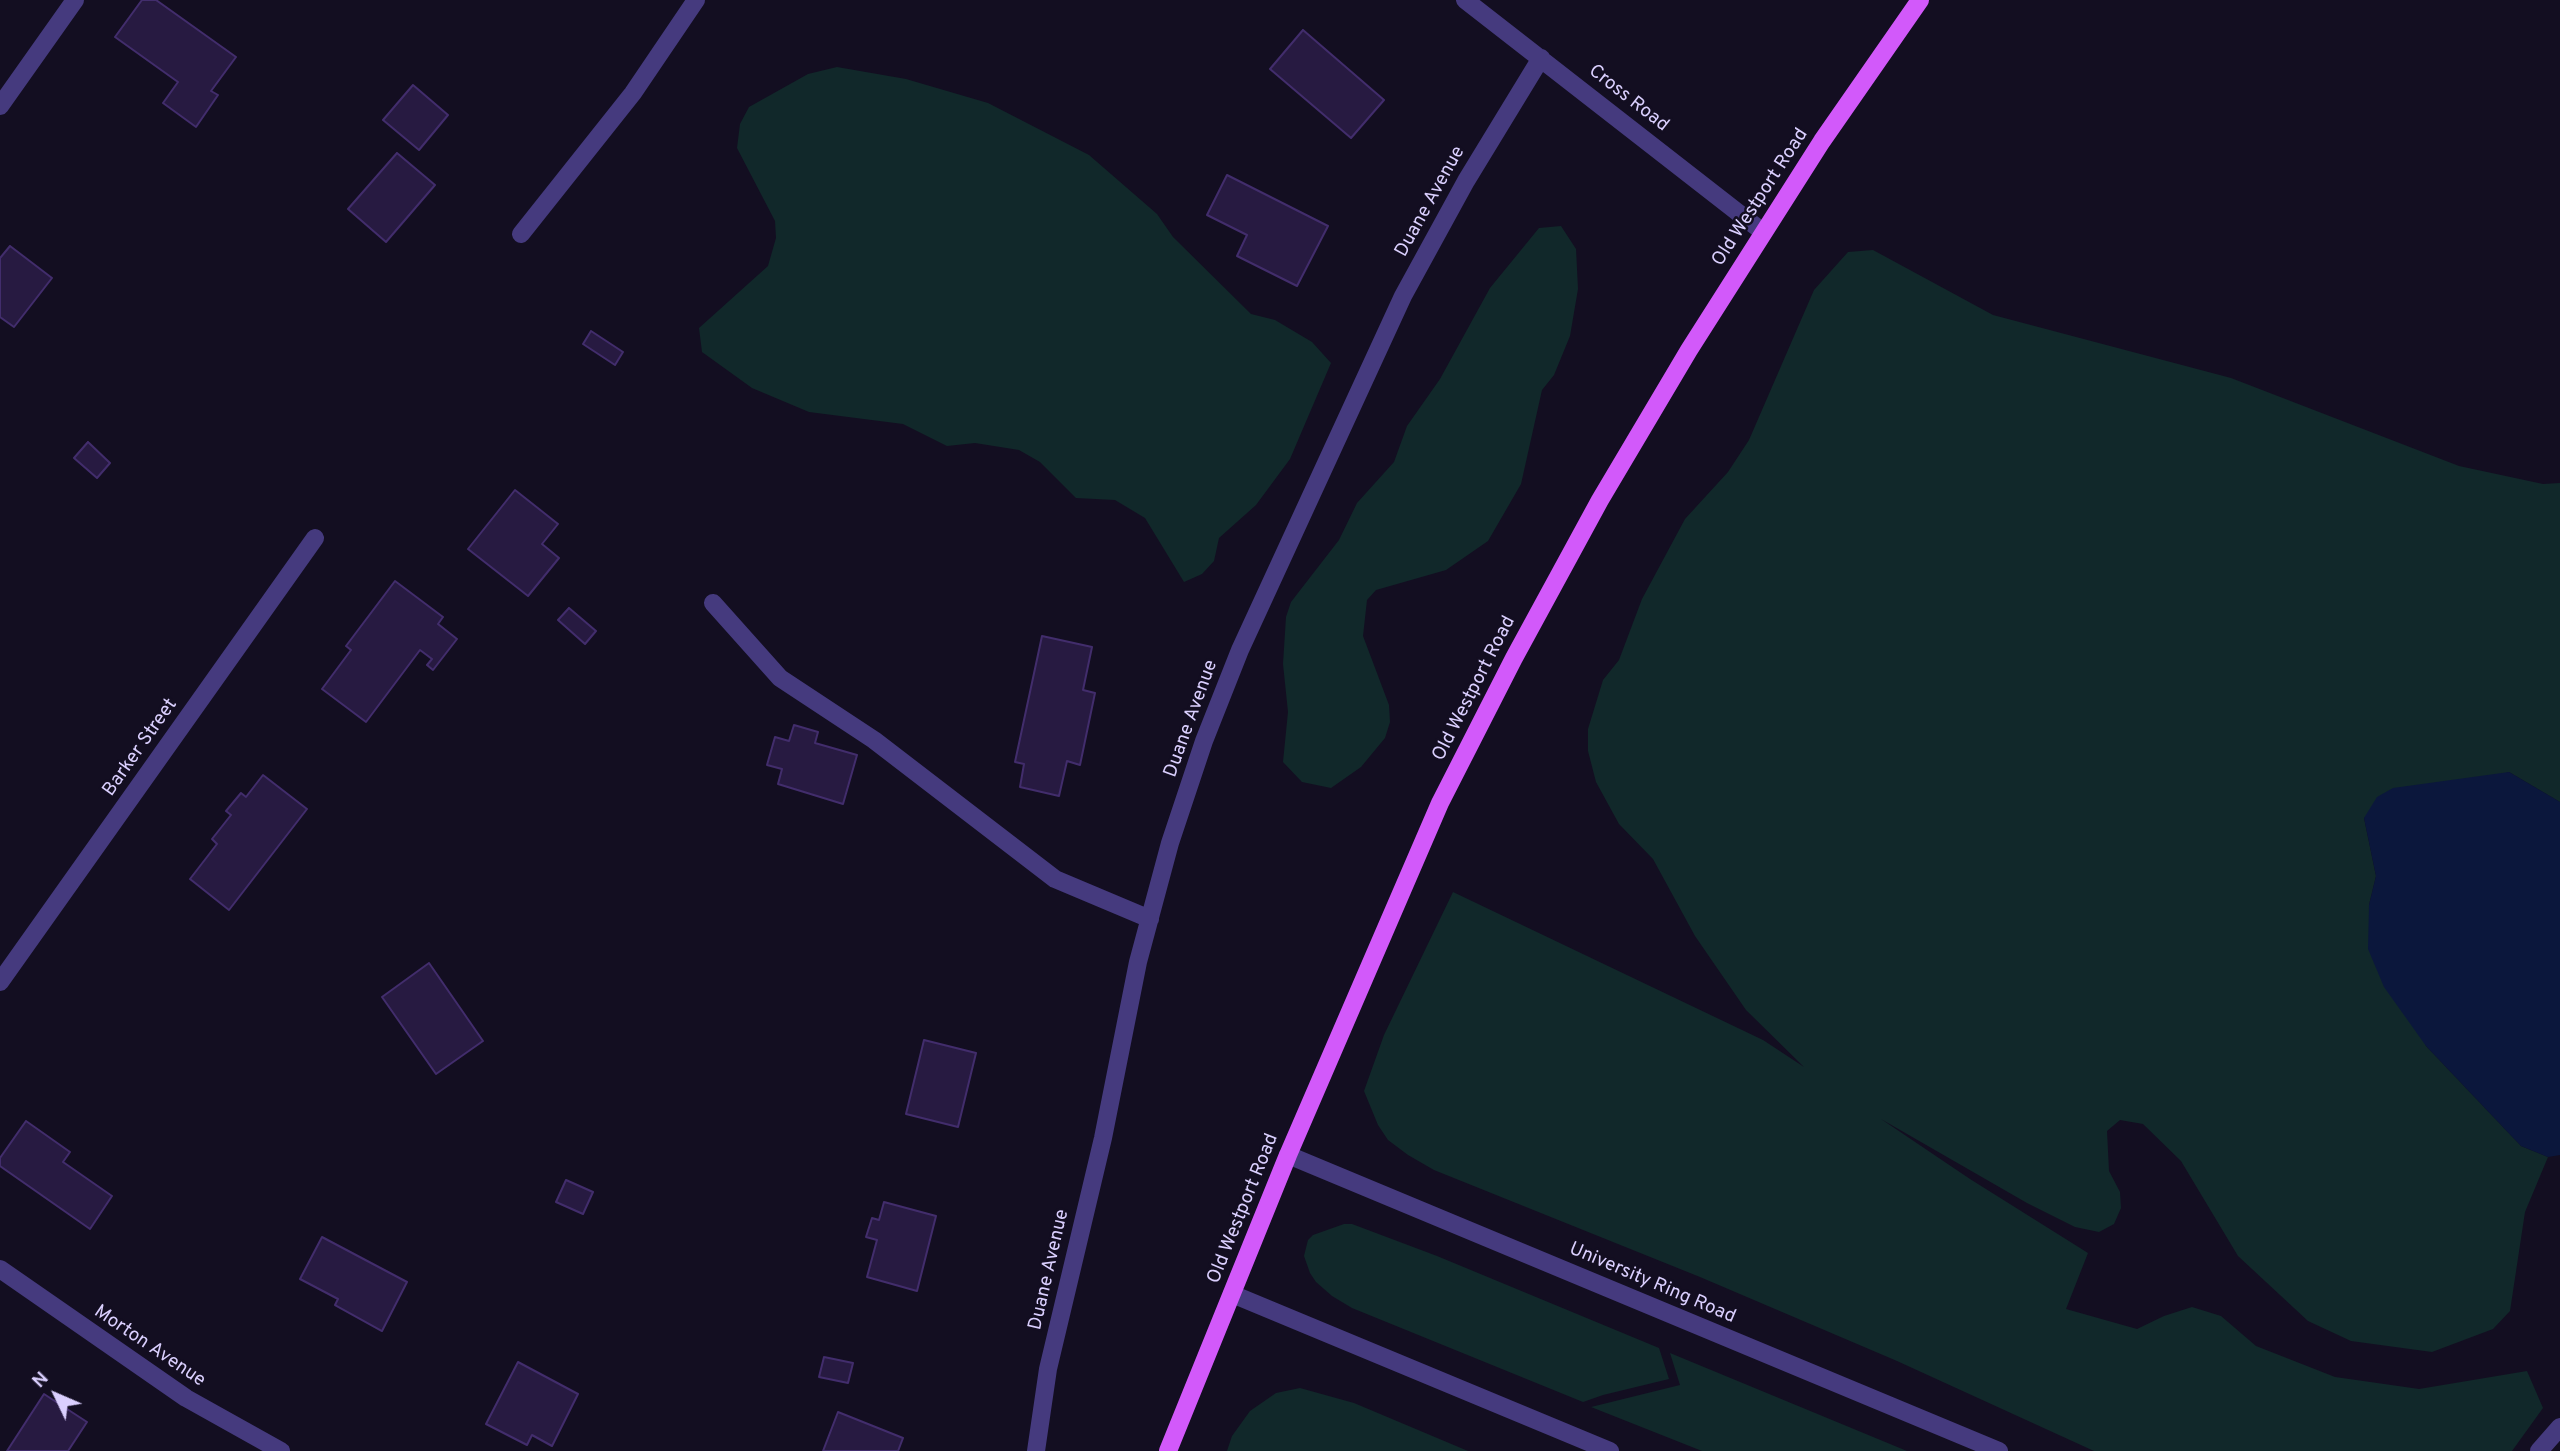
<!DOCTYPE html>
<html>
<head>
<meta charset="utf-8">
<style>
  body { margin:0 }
  #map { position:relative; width:2560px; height:1451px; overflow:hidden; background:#130e21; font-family:Overpass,sans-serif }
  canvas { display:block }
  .north { position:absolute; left:21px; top:1360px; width:70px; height:70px; -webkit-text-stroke:5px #130e21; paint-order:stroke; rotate:314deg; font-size:19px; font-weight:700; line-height:28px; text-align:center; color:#dacffe }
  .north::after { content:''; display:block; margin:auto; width:24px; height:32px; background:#dacffe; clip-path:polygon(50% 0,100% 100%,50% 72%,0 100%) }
</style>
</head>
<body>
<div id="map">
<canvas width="2560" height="1451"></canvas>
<div class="north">N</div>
</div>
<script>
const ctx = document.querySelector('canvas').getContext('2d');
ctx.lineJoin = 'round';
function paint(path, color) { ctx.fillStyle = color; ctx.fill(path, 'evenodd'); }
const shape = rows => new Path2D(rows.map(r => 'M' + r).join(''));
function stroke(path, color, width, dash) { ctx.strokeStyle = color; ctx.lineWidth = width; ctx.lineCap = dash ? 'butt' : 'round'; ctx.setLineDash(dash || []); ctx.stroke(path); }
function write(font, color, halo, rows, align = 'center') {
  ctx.font = font + ' Overpass,sans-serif'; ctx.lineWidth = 5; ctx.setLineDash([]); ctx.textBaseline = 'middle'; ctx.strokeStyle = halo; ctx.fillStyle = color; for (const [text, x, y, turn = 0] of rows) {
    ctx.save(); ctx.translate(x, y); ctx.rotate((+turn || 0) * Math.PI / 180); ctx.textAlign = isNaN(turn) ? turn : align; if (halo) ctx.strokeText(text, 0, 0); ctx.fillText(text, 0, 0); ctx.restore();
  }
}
paint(shape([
  [837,67,906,79,988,103,1089,155,1157,214,1173,237,1251,314,1275,320,1312,342,1331,363,1290,459,1256,505,1219,538,1214,561,1202,574,1184,582,1145,518,1115,500,1076,498,1040,462,1019,450,975,443,947,446,903,424,809,412,752,388,702,352,699,328,768,266,776,238,775,221,737,148,740,124,749,107,808,74],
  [1561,226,1576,249,1578,289,1570,336,1554,375,1542,390,1521,484,1488,541,1446,570,1376,590,1367,600,1363,636,1389,705,1390,722,1385,738,1361,767,1331,788,1302,782,1283,762,1288,712,1283,664,1286,617,1291,602,1339,540,1357,503,1394,462,1407,426,1440,379,1490,288,1539,228],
  [1873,250,1993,315,2231,378,2459,466,2543,484,2560,483,2560,802,2509,772,2364,818,2376,876,2369,905,2426,1046,2521,1146,2548,1157,2525,1212,2510,1311,2493,1329,2432,1352,2351,1341,2308,1321,2238,1256,2181,1161,2143,1124,2120,1120,2107,1131,2109,1171,2120,1192,2121,1208,2114,1224,2099,1232,2075,1227,2027,1203,1881,1119,1970,1179,2088,1253,2066,1309,2137,1329,2164,1316,2192,1307,2221,1316,2256,1346,2335,1377,2419,1389,2527,1371,2543,1408,2512,1451,2094,1451,1897,1361,1700,1277,1434,1170,1408,1155,1388,1140,1378,1125,1364,1091,1384,1035,1453,892,1763,1040,1804,1067,1746,1010,1695,936,1653,859,1619,824,1596,782,1588,751,1588,729,1603,680,1619,660,1642,599,1685,519,1728,472,1749,440,1814,290,1848,252],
  [1344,1224,1352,1224,1437,1256,1659,1348,1669,1379,1603,1395,1583,1402,1352,1308,1332,1296,1316,1282,1310,1273,1304,1256,1308,1240,1313,1235],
  [1670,1353,1907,1451,1702,1451,1591,1407,1680,1385],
  [1300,1388,1354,1403,1468,1451,1227,1451,1232,1436,1250,1411,1276,1393]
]), '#11282a');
paint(shape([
  [2509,772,2560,802,2560,1155,2548,1157,2521,1146,2426,1046,2384,987,2368,949,2369,905,2376,876,2364,818,2377,797,2393,788]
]), '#0b173c');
const building = shape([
  [142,0,156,0,236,57,211,91,218,95,196,127,163,103,178,82,115,37,142,0],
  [1303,30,1384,100,1351,138,1270,69,1303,30],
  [413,85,448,115,419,150,383,120,413,85],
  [397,153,435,185,386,242,348,209,397,153],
  [1227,175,1328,226,1297,286,1237,256,1247,235,1207,215,1227,175],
  [10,246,52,278,14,327,0,317,0,258,10,246],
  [591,331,623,352,615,365,583,344,591,331],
  [88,442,110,463,97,478,74,458,88,442],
  [515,490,558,524,542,544,559,558,528,596,468,549,515,490],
  [395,581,443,617,438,624,457,639,433,670,427,665,432,659,420,650,366,722,322,689,351,650,346,646,395,581],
  [569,608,596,631,585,644,558,620,569,608],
  [1042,636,1092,647,1083,690,1095,693,1080,765,1067,761,1059,796,1020,787,1024,764,1015,762,1042,636],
  [794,725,818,732,815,743,857,755,843,804,778,784,782,769,767,765,775,737,789,741,794,725],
  [263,775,307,809,229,910,190,879,217,844,212,839,231,815,226,811,241,793,246,797,263,775],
  [429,963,483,1041,436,1074,382,997,429,963],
  [924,1040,976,1053,958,1127,906,1114,924,1040],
  [26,1121,70,1152,63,1162,112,1196,90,1229,0,1166,0,1158,26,1121],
  [566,1180,593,1192,583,1214,556,1202,566,1180],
  [884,1202,936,1216,917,1291,867,1277,877,1240,866,1237,872,1218,879,1220,884,1202],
  [322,1237,407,1282,382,1331,335,1305,338,1299,300,1279,322,1237],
  [824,1357,853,1363,848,1383,819,1377,824,1357],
  [518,1362,578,1394,552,1446,532,1435,527,1445,486,1424,518,1362],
  [44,1394,87,1422,68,1451,7,1451,44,1394],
  [838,1412,903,1438,898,1451,823,1451,838,1412]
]);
paint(building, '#271a41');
stroke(building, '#422d6c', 2);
stroke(shape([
  [1465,0,1763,232],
  [0,106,75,0],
  [521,234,633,93,696,0],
  [713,603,780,678,874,740,1055,879,1150,919],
  [0,982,315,538],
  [1288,1155,1999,1451],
  [0,1269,186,1398,281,1451],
  [1232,1294,1610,1451],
  [1036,1451,1048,1369,1103,1138,1138,962,1170,843,1204,741,1240,650,1403,296,1466,181,1541,58],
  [2539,1451,2560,1427]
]), '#453a7e', 18);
stroke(shape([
  [1168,1451,1288,1155,1440,803,1514,658,1600,500,1689,350,1822,141,1920,0]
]), '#d259fa', 18);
write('19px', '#dacffe', '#130e21', [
  ["Cross Road",1628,99,38],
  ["Old Westport Road",1761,198,-57],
  ["Duane Avenue",1431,202,-61],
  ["Old Westport Road",1475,689,-63],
  ["Duane Avenue",1192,719,-70],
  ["Barker Street",141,748,-55],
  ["Old Westport Road",1244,1209,-68],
  ["Duane Avenue",1050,1270,-77],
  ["University Ring Road",1652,1284,23],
  ["Morton Avenue",149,1347,34]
]);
</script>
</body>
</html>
